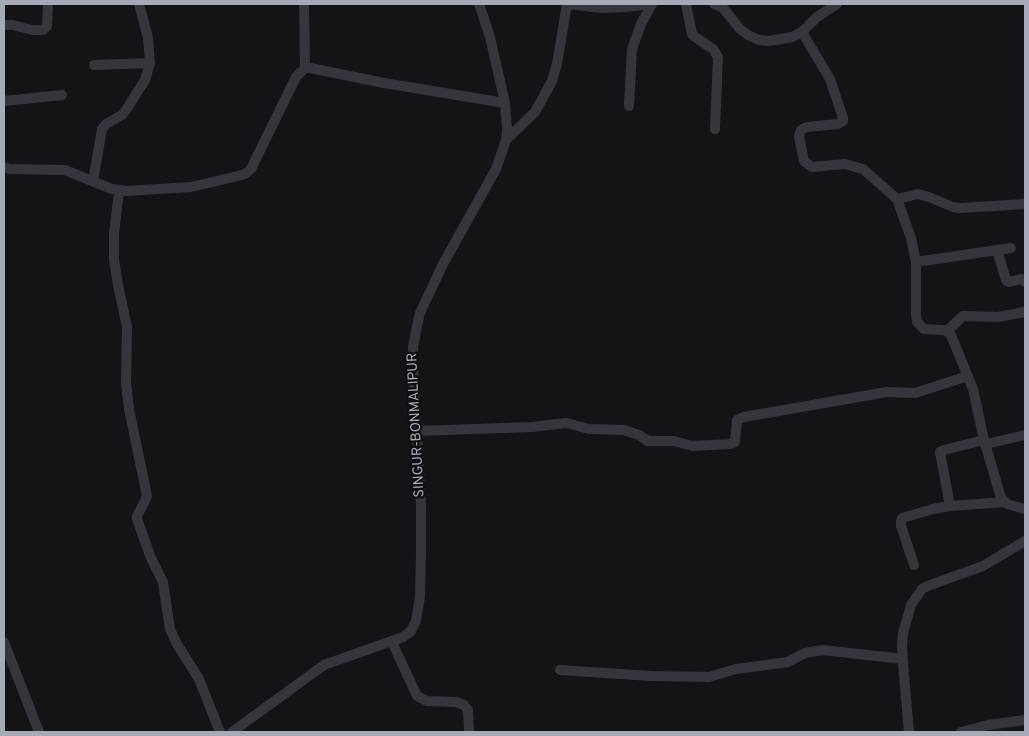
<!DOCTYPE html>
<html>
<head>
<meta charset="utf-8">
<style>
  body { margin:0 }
  #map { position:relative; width:1029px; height:736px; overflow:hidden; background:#141416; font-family:Overpass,sans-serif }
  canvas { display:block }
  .frame { position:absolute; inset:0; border:5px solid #a6aab6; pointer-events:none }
</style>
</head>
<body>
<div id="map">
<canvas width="1029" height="736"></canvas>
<div class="frame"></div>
</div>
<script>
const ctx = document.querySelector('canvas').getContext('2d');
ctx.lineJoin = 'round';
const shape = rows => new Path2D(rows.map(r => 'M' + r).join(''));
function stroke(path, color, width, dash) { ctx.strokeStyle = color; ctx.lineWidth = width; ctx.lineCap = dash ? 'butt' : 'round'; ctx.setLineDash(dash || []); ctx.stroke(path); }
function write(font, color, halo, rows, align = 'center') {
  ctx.font = font + ' Overpass,sans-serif'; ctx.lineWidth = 4.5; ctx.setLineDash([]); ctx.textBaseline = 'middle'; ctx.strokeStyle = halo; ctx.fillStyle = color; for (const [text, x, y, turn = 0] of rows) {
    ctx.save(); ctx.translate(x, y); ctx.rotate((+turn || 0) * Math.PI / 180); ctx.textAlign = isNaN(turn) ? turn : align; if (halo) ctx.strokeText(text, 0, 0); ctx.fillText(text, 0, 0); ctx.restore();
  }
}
stroke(shape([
  [304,4,305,68],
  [567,4,602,8,625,7,652,4],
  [686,4,692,34,695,37,713,49,718,57,715,129],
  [714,4,723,8,740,29,748,35,759,40,769,41,792,37,802,32,817,17,837,4],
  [4,25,13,25,32,30,43,30,47,26,48,4],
  [802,32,830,79,843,118,843,121,838,124,807,127,801,130,799,136,804,161,812,167,845,164,863,169,897,199,911,238,916,262,916,315,917,322,924,329,942,330,947,331,951,335,973,389,984,440,1001,498,1007,504,1025,509],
  [94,65,150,63],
  [4,101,62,95],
  [629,106,632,49,641,24,652,4],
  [506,140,535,112,552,81,557,64,567,4],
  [4,167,9,169,65,170,112,189,127,191,191,187,238,176,245,174,251,169,296,77,305,68,310,68,384,83,505,103],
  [93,181,102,129,106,124,122,115,126,110,145,80,150,63,148,38,139,4],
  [119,191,114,234,114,260,118,285,127,327,126,382,129,409,147,496,145,501,137,516,137,519,151,558,163,582,170,629,177,644,199,679,220,732],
  [897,199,918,194,929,197,953,207,960,208,1025,204],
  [997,250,1006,280,1009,282,1021,279,1025,282],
  [916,262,1011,248],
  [947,331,963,316,998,317,1025,312],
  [417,431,532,427,566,423,589,429,624,430,639,435,648,441,674,441,692,446,730,444,735,442,737,420,744,417,887,392,915,393,968,376],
  [986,444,1025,435],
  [950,506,940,452,944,450,984,440],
  [914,565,901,526,901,521,902,518,933,509,950,506,1005,502],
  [4,642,39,732],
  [392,642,417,696,427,701,456,702,464,705,468,710,469,732],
  [560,670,651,676,709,677,736,669,788,662,805,653,823,650,903,659],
  [232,732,324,665,403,637,411,631,416,621,420,597,421,552,421,505,413,365,413,347,417,326,420,313,443,264,496,169,506,140,507,130,505,103,490,37,479,4],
  [909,732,903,664,902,646,903,633,911,605,922,589,930,585,983,566,1025,541],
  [961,732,988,725,1025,720]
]), '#35363b', 10);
write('14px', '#a6aab6', '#0f0f11', [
  ["SINGUR-BONMALIPUR",417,425,-93]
]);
</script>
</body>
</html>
